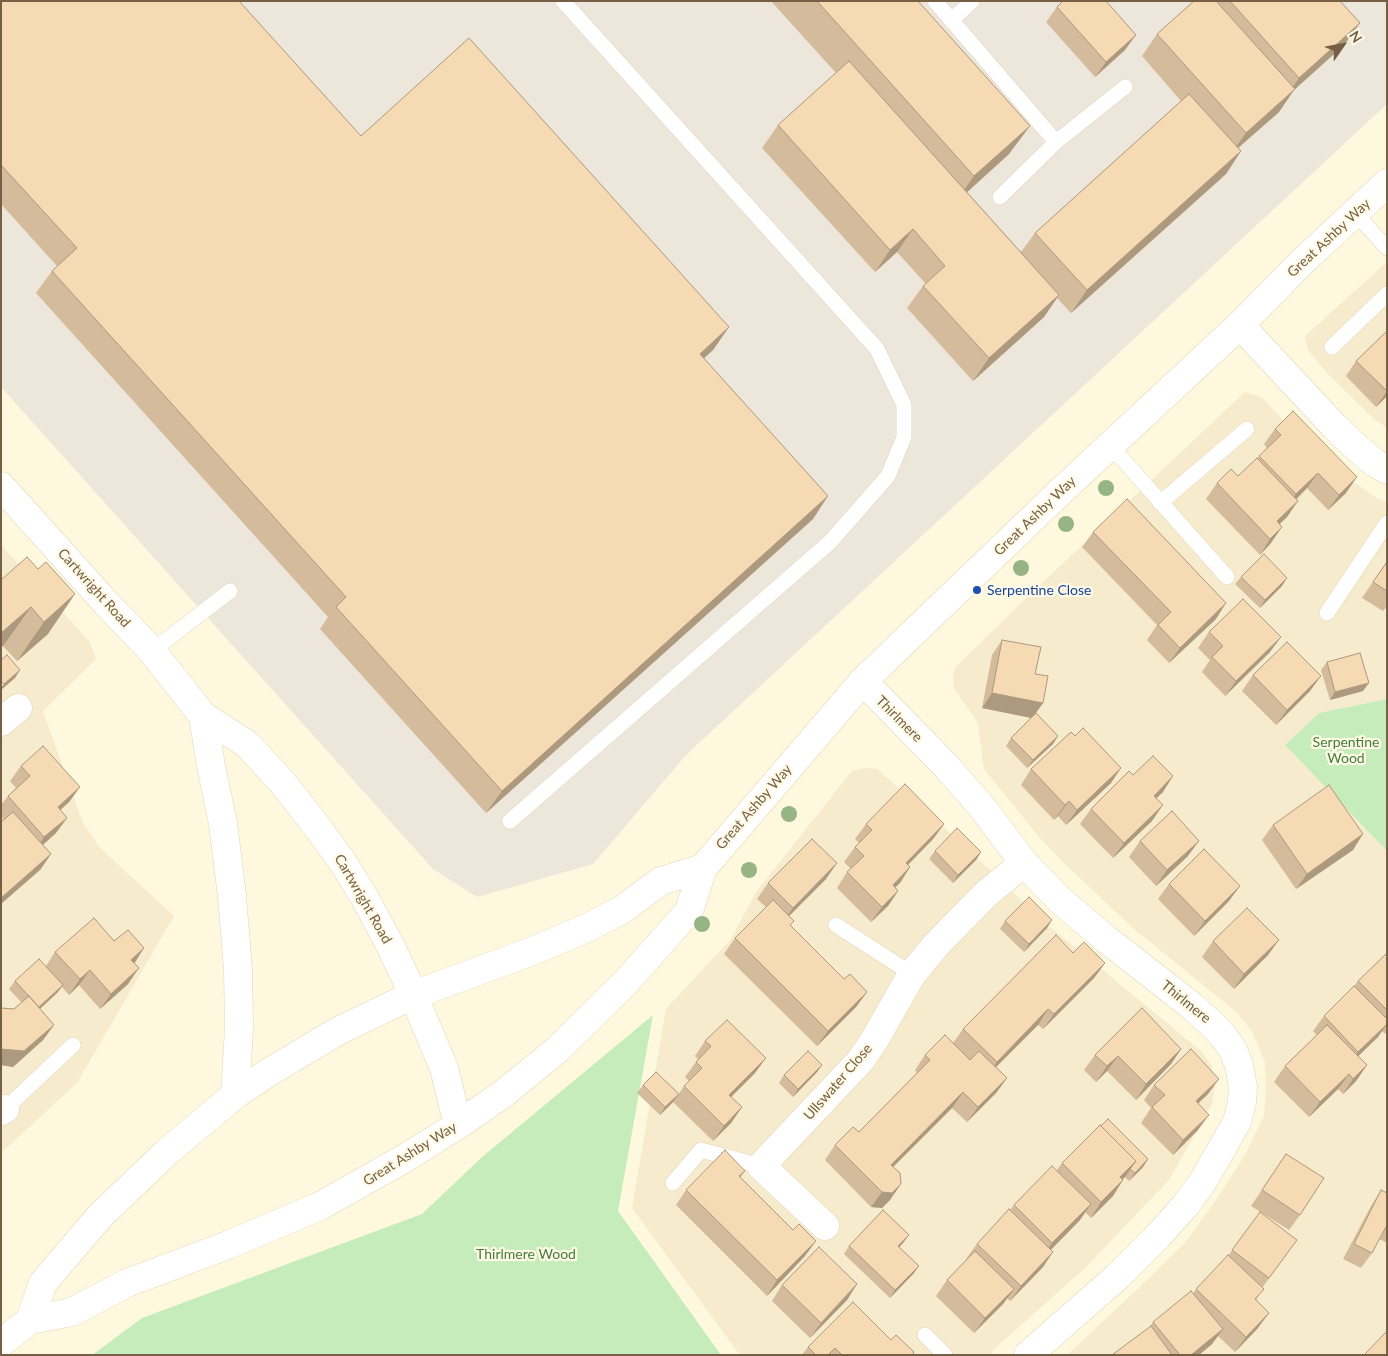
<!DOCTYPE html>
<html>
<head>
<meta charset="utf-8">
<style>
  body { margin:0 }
  #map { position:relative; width:1388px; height:1356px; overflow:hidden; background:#fef8de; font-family:Lato,sans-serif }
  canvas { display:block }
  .frame { position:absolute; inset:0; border:2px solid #765f44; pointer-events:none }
  .north { position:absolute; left:1318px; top:20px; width:50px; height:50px; -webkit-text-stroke:4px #fffae7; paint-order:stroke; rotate:57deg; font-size:14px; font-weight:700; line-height:20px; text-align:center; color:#765f44 }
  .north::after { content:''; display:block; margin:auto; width:18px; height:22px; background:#765f44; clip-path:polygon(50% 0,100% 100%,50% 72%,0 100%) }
</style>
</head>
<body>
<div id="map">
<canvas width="1388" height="1356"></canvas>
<div class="frame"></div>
<div class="north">N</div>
</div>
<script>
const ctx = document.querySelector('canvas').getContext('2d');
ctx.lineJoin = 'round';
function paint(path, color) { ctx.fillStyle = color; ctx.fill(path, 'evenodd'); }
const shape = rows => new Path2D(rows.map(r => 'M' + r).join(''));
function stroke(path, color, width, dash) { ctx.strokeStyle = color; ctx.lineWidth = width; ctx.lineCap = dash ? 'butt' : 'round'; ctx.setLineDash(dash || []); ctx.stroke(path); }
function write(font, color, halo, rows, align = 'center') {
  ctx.font = font + ' Lato,sans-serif'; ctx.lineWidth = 4.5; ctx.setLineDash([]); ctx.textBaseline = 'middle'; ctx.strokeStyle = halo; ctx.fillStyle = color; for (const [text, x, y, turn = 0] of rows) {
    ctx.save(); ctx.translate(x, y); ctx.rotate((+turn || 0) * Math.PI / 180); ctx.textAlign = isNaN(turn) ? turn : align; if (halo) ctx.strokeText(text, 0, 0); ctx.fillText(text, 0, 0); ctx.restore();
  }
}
paint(shape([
  [1387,262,1387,428,1374,419,1329,375,1308,350,1305,336],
  [1245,392,1261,397,1324,462,1377,498,1387,503,1387,699,1319,713,1285,745,1387,851,1387,1355,1067,1355,1144,1283,1184,1244,1216,1200,1245,1155,1264,1116,1266,1093,1265,1062,1252,1031,1234,1010,1134,929,1067,866,1039,837,984,769,978,723,954,688,953,677,955,668,1023,601],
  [1,545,90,642,96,659,43,711,82,821,99,847,174,916,77,1083,1,1153],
  [866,768,877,769,906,795,915,800,1048,925,1201,1051,1212,1066,1215,1087,1212,1104,1169,1180,1084,1269,994,1349,991,1355,740,1355,632,1208,666,1009,731,939,756,892,852,771]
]), '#f6ebcc');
paint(shape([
  [1,1,1387,1,1387,104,686,755,593,864,477,897,433,869,1,387]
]), '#ece6db');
paint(shape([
  [1387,699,1387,851,1285,745,1319,713],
  [653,1015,618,1211,721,1355,92,1355,142,1318,422,1214,482,1157]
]), '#c7ecbc');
const lane = shape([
  [935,1,1056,142],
  [952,20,972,1],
  [1000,197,1056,142,1125,87],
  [1355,213,1387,248],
  [1332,347,1387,294],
  [1110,445,1227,577],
  [1160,503,1247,429],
  [1327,613,1387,523],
  [152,651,230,591],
  [510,821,830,542,888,476,904,437,904,405,877,349,563,1],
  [836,925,912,974],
  [5,1109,73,1045],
  [673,1183,701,1150,761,1166],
  [925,1335,945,1355]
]);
const street = shape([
  [1240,325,1334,426,1356,447,1375,463,1387,470],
  [1,486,106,603,152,651,203,716,247,744,282,782,315,824,342,861,366,900,391,947,408,983,444,1068,458,1125],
  [863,681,946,766,982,807,1024,863,1060,900,1106,939,1193,1007,1214,1026,1224,1037,1233,1050,1239,1065,1243,1087,1242,1102,1237,1122,1202,1183,1184,1207,1158,1236,1118,1276,1028,1355],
  [203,716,211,766,223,823,232,896,238,970,239,1028,235,1095],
  [1,722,18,708],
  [1,1111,5,1109],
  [825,1226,761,1166,861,1060,875,1039,912,974,937,944,986,894,1024,863]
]);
const secondary = shape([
  [30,1320,43,1283,100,1216,167,1152,235,1095,266,1074,338,1031,413,995,530,952,587,928,623,909,661,881,703,868],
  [1,1343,30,1320,72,1312,127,1283,228,1245,320,1206,407,1157,458,1125,503,1094,558,1049,626,982,689,911,703,868,863,681,1059,493,1240,325,1304,260,1387,183]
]);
stroke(lane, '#e3d5ba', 16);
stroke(street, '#e3d5ba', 29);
stroke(secondary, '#e8d7b7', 29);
stroke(lane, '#fff', 15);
stroke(street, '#fff', 28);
stroke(secondary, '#fff', 28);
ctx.fillStyle = '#97b484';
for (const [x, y] of [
  [1106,488],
  [1066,524],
  [1021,568],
  [789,814],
  [749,870],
  [702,924]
]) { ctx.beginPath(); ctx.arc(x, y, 8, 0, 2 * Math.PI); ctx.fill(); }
paint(shape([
  [1,1,361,136,729,327,713,350,704,358,813,519,486,813,320,629,328,617,36,293,52,271,57,266,1,204],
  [771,1,918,1,1009,154,967,192,1021,252,1035,233,1181,101,1142,56,1157,34,1194,1,1340,1,1360,23,1344,45,1294,90,1279,112,1238,148,1241,151,1226,174,1071,313,1057,298,1044,317,973,381,907,308,923,286,926,284,897,252,875,272,762,148,778,125,836,73],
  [1057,7,1125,50,1095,77,1046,22],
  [1387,331,1387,396,1376,407,1346,376,1356,361],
  [1275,429,1346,493,1328,510,1307,488,1296,500,1287,517,1279,524,1271,543,1260,555,1206,499,1217,483,1238,476,1257,459,1267,448,1264,444],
  [1093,532,1216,619,1169,663,1147,640,1157,625,1082,547],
  [27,557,48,634,17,661,3,646],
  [1387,561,1387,606,1383,611,1362,598],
  [1241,577,1282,586,1260,608,1235,584],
  [1209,632,1270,652,1225,696,1202,672,1210,660,1198,648],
  [1002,640,1035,674,1043,703,1035,714,1053,744,1027,768,1006,746,1011,738,1031,718,982,708,992,655],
  [1327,662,1363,691,1330,700,1321,670],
  [1253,675,1310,691,1276,725,1242,691],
  [21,766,80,787,69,802,60,810,56,833,42,845,51,854,40,870,1,816,1,805,8,796,16,788,10,781],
  [1031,769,1111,783,1066,825,1058,816,1054,820,1021,785],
  [1133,775,1163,792,1156,798,1152,821,1113,858,1080,824,1091,809],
  [866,824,944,824,933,839,908,865,910,867,900,883,895,887,898,891,888,906,871,922,837,888,847,872,851,869,844,862,855,847,859,843,855,839],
  [1273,825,1353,850,1296,889,1262,840],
  [1140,841,1188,856,1156,886,1129,857],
  [935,851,981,852,976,860,953,883,929,859],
  [826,879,789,916,791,926,844,979,867,992,856,1007,817,1046,724,954,735,938,766,907,757,899,768,883],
  [1169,884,1229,901,1194,936,1158,899],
  [1005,921,1047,928,1024,952,1000,929],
  [114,941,144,948,134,963,128,984,100,1009,79,985,69,995,62,987,57,993,40,1009,54,1025,43,1040,13,1067,1,1065,1,1008,14,1009,22,1003,9,989,15,981,46,966,55,952],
  [1213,941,1268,955,1234,989,1202,957],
  [1073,953,1105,963,1094,978,1043,1029,1038,1025,996,1067,1007,1078,996,1093,967,1122,952,1108,893,1167,890,1200,882,1208,871,1207,825,1160,835,1145,859,1132,917,1073,915,1070,925,1055,953,1043,963,1029],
  [1387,953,1387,1032,1385,1034,1382,1031,1378,1037,1358,1056,1367,1065,1356,1081,1343,1094,1338,1089,1309,1117,1274,1082,1285,1066,1317,1035,1313,1031,1324,1016,1354,986,1358,981],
  [705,1041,755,1073,731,1097,742,1107,731,1123,713,1141,673,1102,660,1115,637,1093,643,1085,679,1094,684,1086,689,1081,685,1077,698,1059,695,1056],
  [1181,1049,1171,1064,1136,1100,1107,1071,1096,1082,1084,1070,1095,1055],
  [822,1065,817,1072,793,1097,779,1083,784,1075],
  [1154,1085,1208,1094,1198,1103,1198,1130,1173,1155,1141,1123,1151,1108,1144,1100],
  [1286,1154,1300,1215,1289,1230,1251,1206],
  [1148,1159,1143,1167,1129,1181,1125,1177,1122,1179,1113,1196,1091,1218,1085,1212,1080,1220,1051,1249,1043,1267,1010,1301,1007,1298,1003,1304,974,1333,936,1296,947,1280,966,1260,966,1259,977,1244,1010,1210,1014,1205,1057,1170,1062,1163],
  [745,1171,740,1178,793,1230,805,1256,767,1296,676,1205,686,1190],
  [1381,1190,1387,1193,1387,1243,1379,1239,1372,1253,1361,1268,1343,1259,1371,1206],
  [1260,1212,1286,1255,1262,1288,1256,1301,1258,1328,1235,1352,1218,1336,1212,1344,1199,1355,1112,1355,1150,1327,1153,1322,1193,1293,1228,1256],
  [909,1235,899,1247,919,1266,914,1273,890,1298,844,1254,849,1246],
  [857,1284,847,1300,810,1338,772,1301,782,1285],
  [891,1340,914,1352,913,1355,802,1355,808,1347]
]), '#d4bb9b');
paint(shape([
  [1360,23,1344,45,1294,90,1279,112,1230,155,1246,133,1284,99,1299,78],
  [1136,35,1125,50,1095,77,1106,62],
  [1030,126,1009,154,954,204,974,176],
  [1241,151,1226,174,1071,313,1087,290],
  [913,229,897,252,875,272,890,250],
  [1059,295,1044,317,973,381,989,358],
  [729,327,713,350,684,376,700,354],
  [1387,391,1387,396,1376,407],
  [1318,473,1307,488,1285,510,1296,494],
  [1357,477,1346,493,1328,510,1339,495],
  [828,496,813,519,486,813,502,791],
  [1298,501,1287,517,1266,537,1277,521],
  [1282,527,1271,543,1260,555,1270,539],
  [1287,578,1282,586,1260,608,1265,600],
  [75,594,48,634,17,661,44,622],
  [1226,603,1216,619,1169,663,1180,648],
  [31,607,3,646,1,648,1,633],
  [1281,637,1270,652,1225,696,1236,681],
  [20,670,15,678,1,690,1,688,4,684],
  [1321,676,1310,691,1276,725,1287,710],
  [1369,683,1363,691,1330,700,1335,692],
  [992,693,1043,703,1032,718,982,708],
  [1058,736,1053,744,1027,768,1033,760],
  [1121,768,1111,783,1066,825,1077,810],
  [1173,776,1163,792,1143,811,1154,796],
  [80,787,69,802,47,822,58,807],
  [1069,801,1058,816,1054,820,1065,805],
  [1163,805,1152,821,1113,858,1124,843],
  [67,818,56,833,34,853,44,837],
  [944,824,933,839,895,878,906,863],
  [1363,834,1353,850,1296,889,1307,874],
  [1199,841,1188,856,1156,886,1167,870],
  [981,852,976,860,953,883,958,875],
  [51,854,40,870,1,904,1,898],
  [837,863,826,879,782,923,793,908],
  [910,867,900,883,882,900,893,885],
  [1240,886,1229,901,1194,936,1205,921],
  [898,891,888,906,871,922,882,907],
  [1052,920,1047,928,1024,952,1029,944],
  [1279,940,1268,955,1234,989,1244,974],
  [144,948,134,964,131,960],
  [1105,963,1094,978,1043,1029,1054,1014],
  [139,968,128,984,100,1009,111,994],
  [90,970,79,985,69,995,80,979],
  [63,985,57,993,33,1015,38,1008],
  [867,992,856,1007,817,1046,828,1031],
  [1048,1009,1038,1025,986,1077,997,1062],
  [1387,1024,1378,1037,1347,1067,1358,1052],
  [54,1025,43,1040,13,1067,1,1065,1,1049],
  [1181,1049,1171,1064,1136,1100,1146,1084],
  [1118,1056,1107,1071,1096,1082,1107,1066],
  [766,1058,755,1073,718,1110,729,1095],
  [822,1065,817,1072,793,1097,798,1089],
  [1367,1065,1356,1081,1343,1094,1353,1079],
  [1349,1074,1338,1089,1309,1117,1320,1102],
  [1007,1078,996,1093,967,1122,978,1107],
  [1219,1079,1208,1094,1185,1116,1196,1101],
  [963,1092,952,1108,880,1180,891,1165],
  [679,1094,673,1102,660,1115,665,1107],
  [742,1107,731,1123,713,1141,724,1126],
  [1209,1115,1198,1130,1173,1155,1183,1140],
  [1148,1159,1143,1167,1129,1181,1135,1173],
  [1136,1161,1125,1177,1109,1193,1120,1177],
  [1123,1180,1113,1196,1091,1218,1101,1202],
  [901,1184,890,1200,882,1208,871,1207,882,1192],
  [1091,1204,1080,1220,1042,1259,1052,1243],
  [909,1235,903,1243,893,1254,898,1246],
  [816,1241,805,1256,767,1296,777,1280],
  [1053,1252,1043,1267,1010,1301,1021,1286],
  [919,1266,914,1273,890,1298,895,1290],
  [857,1284,847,1300,810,1338,821,1323],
  [1014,1289,1003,1304,974,1333,985,1318],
  [1269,1313,1258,1328,1235,1352,1246,1337],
  [1223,1329,1212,1344,1199,1355,1191,1355]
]), '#ac997e');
const building = shape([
  [1,1,239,1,361,136,469,38,729,327,700,354,828,496,502,791,336,607,346,597,52,271,77,248,1,165,1,1],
  [817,1,918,1,1030,126,974,176,817,1],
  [1063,1,1106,1,1136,35,1106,62,1057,7,1063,1],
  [1194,1,1216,1,1295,89,1246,133,1157,34,1194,1],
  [1230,1,1340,1,1360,23,1299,78,1230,1],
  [849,61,1059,295,989,358,923,286,945,266,913,229,890,250,778,125,849,61],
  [1189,94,1241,151,1087,290,1035,233,1189,94],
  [1387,331,1387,391,1356,361,1387,331],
  [1293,411,1357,477,1339,495,1318,473,1296,494,1259,456,1281,435,1275,429,1293,411],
  [1257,458,1298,501,1277,521,1282,527,1270,539,1217,483,1231,469,1238,476,1257,458],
  [1127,499,1226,603,1180,648,1158,625,1171,612,1093,532,1127,499],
  [1264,554,1287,578,1265,600,1241,577,1264,554],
  [27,557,38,569,46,562,75,594,44,622,31,607,1,633,1,580,27,557],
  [1387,562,1387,591,1373,582,1387,562],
  [1243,599,1281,637,1236,681,1212,657,1223,646,1209,632,1243,599],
  [1002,640,1041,647,1035,674,1048,676,1043,703,992,693,1002,640],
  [1287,642,1321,676,1287,710,1253,675,1287,642],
  [1360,653,1369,683,1335,692,1327,662,1360,653],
  [7,655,20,670,4,684,1,681,1,660,7,655],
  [1036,713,1058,736,1033,760,1011,738,1036,713],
  [1083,728,1121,768,1077,810,1069,801,1065,805,1031,769,1071,732,1075,736,1083,728],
  [43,746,80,787,58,807,67,818,44,837,8,796,30,776,21,766,43,746],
  [1153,756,1173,776,1154,796,1163,805,1124,843,1091,809,1129,771,1133,775,1153,756],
  [905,784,944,824,906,863,910,867,893,885,898,891,882,907,847,872,864,856,855,847,872,830,866,824,905,784],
  [1329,785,1363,834,1307,874,1273,825,1329,785],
  [1172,811,1199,841,1167,870,1140,841,1172,811],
  [13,812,51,854,1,898,1,822,13,812],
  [957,828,981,852,958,875,935,851,957,828],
  [812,839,837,863,793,908,768,883,812,839],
  [1204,849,1240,886,1205,921,1169,884,1204,849],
  [1029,897,1052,920,1029,944,1005,921,1029,897],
  [773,900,794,921,790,925,844,979,850,974,867,992,828,1031,735,938,773,900],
  [1247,908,1279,940,1244,974,1213,941,1247,908],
  [94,918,114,941,128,930,144,948,131,960,139,968,111,994,90,970,80,979,55,952,94,918],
  [1056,935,1073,953,1084,942,1105,963,1054,1014,1048,1009,997,1062,963,1029,1056,935],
  [1387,953,1387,1010,1358,981,1387,953],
  [39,959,63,985,39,1007,15,981,39,959],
  [1354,986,1387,1019,1387,1024,1358,1052,1324,1016,1354,986],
  [29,996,54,1025,24,1051,1,1049,1,1008,14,1009,29,996],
  [1142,1008,1181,1049,1146,1084,1118,1056,1107,1066,1095,1055,1142,1008],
  [727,1020,766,1058,729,1095,742,1107,724,1126,684,1086,702,1068,696,1062,711,1046,705,1041,727,1020],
  [1327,1025,1367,1065,1353,1079,1349,1074,1320,1102,1285,1066,1327,1025],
  [945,1035,970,1060,979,1051,1007,1078,978,1107,963,1092,891,1165,900,1173,901,1184,892,1193,882,1192,835,1145,853,1127,859,1132,930,1060,925,1055,945,1035],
  [1191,1049,1219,1079,1196,1101,1209,1115,1183,1140,1152,1107,1165,1095,1154,1085,1191,1049],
  [808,1051,822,1065,798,1089,784,1075,808,1051],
  [656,1072,679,1094,665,1107,643,1085,656,1072],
  [1108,1119,1148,1159,1135,1173,1130,1169,1136,1161,1101,1126,1108,1119],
  [1100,1125,1136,1161,1120,1177,1123,1180,1101,1202,1062,1163,1100,1125],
  [725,1150,745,1171,739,1176,793,1230,799,1224,816,1241,777,1280,686,1190,725,1150],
  [1286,1154,1324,1178,1300,1215,1262,1190,1286,1154],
  [1052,1166,1091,1204,1052,1243,1014,1205,1052,1166],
  [1381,1190,1387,1193,1387,1225,1372,1253,1354,1244,1381,1190],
  [1009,1209,1053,1252,1021,1286,977,1244,1009,1209],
  [883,1210,909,1235,898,1246,919,1266,895,1290,849,1246,883,1210],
  [1260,1212,1297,1240,1269,1278,1232,1250,1260,1212],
  [819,1247,857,1284,821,1323,782,1285,819,1247],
  [975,1251,1014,1289,985,1318,947,1280,975,1251],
  [1228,1255,1264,1289,1255,1299,1269,1313,1246,1337,1196,1289,1228,1255],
  [1191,1291,1223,1329,1191,1355,1180,1355,1153,1322,1191,1291],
  [853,1302,891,1340,896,1335,914,1352,912,1355,842,1355,835,1348,828,1355,816,1355,808,1347,853,1302],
  [1151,1326,1172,1355,1112,1355,1151,1326],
  [1387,1331,1387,1355,1364,1355,1387,1331]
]);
paint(building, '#f6dab4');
stroke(building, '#ac997e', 1);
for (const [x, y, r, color] of [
  [977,590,5,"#1a4fb4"]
]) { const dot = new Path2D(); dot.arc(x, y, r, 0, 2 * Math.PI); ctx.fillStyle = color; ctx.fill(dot); stroke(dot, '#fffae7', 2); }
write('14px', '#765f44', '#fffae7', [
  ["Great Ashby Way",1329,238,-43],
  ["Great Ashby Way",1035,516,-44],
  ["Cartwright Road",94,588,48],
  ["Thirlmere",899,719,45],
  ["Great Ashby Way",754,807,-49],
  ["Cartwright Road",363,899,60],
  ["Thirlmere",1186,1002,39],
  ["Ullswater Close",838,1082,-49],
  ["Great Ashby Way",410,1154,-32]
]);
write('14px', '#164399', '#fffae7', [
  ["Serpentine Close",987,590]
], 'left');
write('14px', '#437d3b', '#fffae7', [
  ["Serpentine",1346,742],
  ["Wood",1346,758],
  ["Thirlmere Wood",526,1254]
]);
</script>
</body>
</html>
